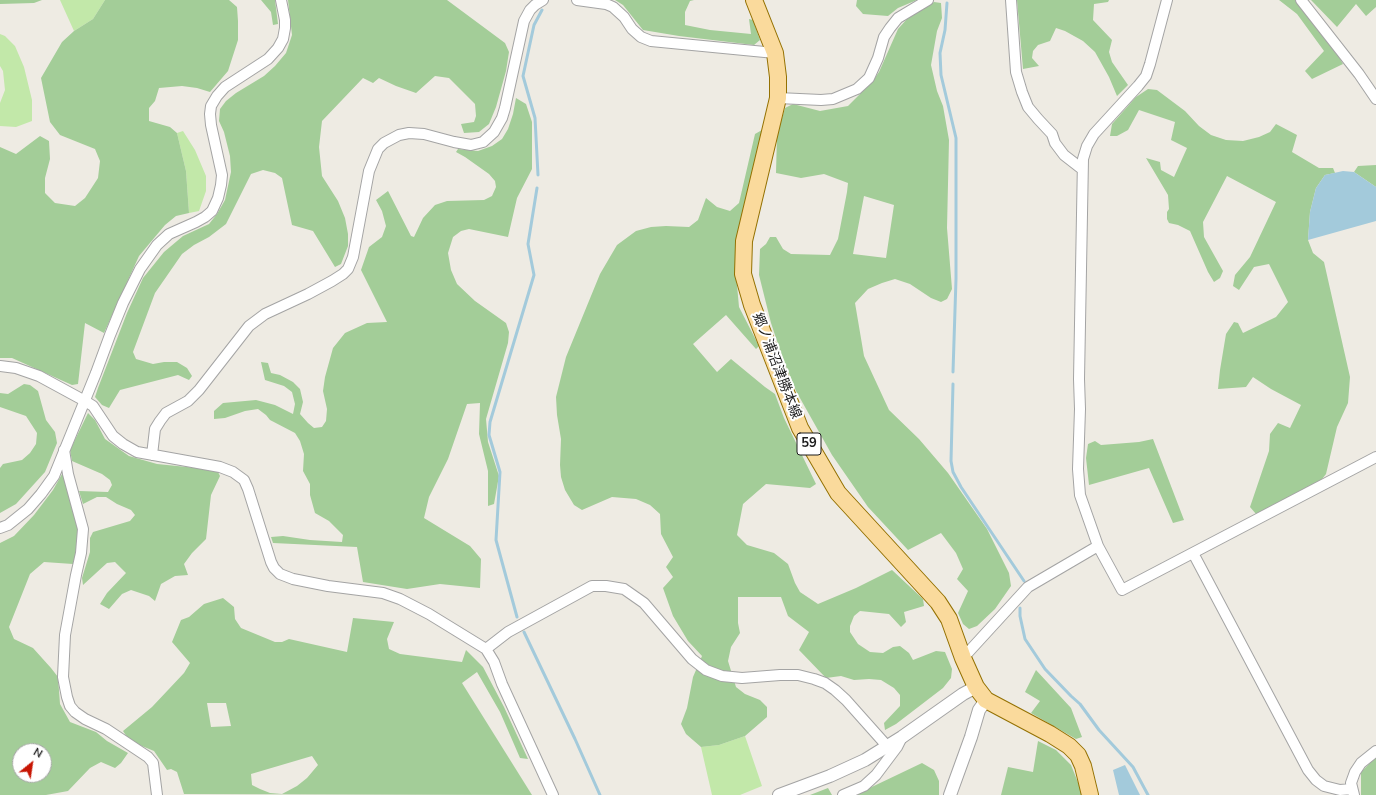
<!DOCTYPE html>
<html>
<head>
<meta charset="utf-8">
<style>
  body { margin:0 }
  #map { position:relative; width:1376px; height:795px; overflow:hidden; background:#eeebe3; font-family:"Nunito Sans",sans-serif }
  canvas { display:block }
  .north { position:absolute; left:12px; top:743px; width:40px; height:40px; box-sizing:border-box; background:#fff; border:1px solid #a5a5a5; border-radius:50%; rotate:30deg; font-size:11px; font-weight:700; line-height:16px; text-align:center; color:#1d1d1d }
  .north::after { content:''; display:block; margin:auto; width:14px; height:18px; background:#c71503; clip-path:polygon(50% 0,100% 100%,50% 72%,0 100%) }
</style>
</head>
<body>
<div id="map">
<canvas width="1376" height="795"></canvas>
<div class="north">N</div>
</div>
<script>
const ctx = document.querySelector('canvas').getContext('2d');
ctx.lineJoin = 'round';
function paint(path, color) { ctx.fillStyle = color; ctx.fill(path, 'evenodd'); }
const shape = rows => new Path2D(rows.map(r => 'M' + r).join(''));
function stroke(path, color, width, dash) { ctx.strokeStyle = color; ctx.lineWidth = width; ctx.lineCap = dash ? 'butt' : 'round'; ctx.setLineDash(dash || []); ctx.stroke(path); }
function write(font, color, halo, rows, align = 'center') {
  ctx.font = font + ' "Nunito Sans","Noto Sans JP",sans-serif'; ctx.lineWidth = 4; ctx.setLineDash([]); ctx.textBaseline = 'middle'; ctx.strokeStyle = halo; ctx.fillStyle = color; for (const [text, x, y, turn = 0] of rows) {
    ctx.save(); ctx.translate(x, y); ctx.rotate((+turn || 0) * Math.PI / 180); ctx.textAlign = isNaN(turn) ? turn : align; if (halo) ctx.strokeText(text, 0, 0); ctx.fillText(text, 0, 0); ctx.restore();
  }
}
paint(shape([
  [60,0,105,0,93,19,74,31],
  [0,34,5,36,15,46,24,67,32,100,32,121,16,127,0,126,0,103,5,90,3,71,0,66],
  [183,131,195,150,206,176,206,191,199,211,189,213,186,171,177,133],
  [745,736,762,786,740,795,712,795,701,747,719,745]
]), '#c2e8a9');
paint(shape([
  [0,0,42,0,34,3,0,4],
  [105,0,229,0,237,7,238,21,238,40,228,71,210,92,197,88,182,86,159,88,155,101,149,108,149,121,170,127,177,133,186,171,189,213,176,216,165,225,139,256,104,333,85,323,78,384,72,385,12,358,0,358,0,147,16,154,40,136,49,141,50,159,45,178,45,193,55,203,75,206,85,198,98,178,100,161,95,149,60,135,50,122,41,78,62,42,74,31,93,19],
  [261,0,275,0,278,24,273,25,271,12],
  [288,0,447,0,505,43,509,52,506,71,496,107,489,124,479,132,464,133,461,124,474,122,476,116,475,104,449,78,435,76,416,93,396,86,379,78,373,83,363,78,322,121,319,147,322,176,338,201,345,218,348,234,348,246,341,264,335,267,313,231,292,225,282,178,275,173,263,170,251,174,226,224,209,237,194,245,182,254,155,293,133,352,136,359,153,364,164,362,177,362,187,368,192,376,189,380,178,375,120,390,109,408,102,405,95,397,98,388,127,313,143,278,164,252,183,236,209,224,217,214,225,200,231,172,230,156,224,132,219,121,220,109,226,101,236,93,264,76,275,66,286,53,292,35],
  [615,0,694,0,690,1,685,12,685,25,710,30,751,34,749,19,753,20,760,40,754,45,679,36,643,30,623,5],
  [857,0,917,0,898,8,888,16,863,14,856,6],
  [1017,0,1109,0,1108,2,1094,4,1093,20,1112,40,1109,52,1112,62,1128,85,1117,96,1109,77,1095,52,1083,41,1065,31,1056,28,1050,41,1038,45,1033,51,1032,58,1039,66,1023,69],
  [1279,0,1297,0,1334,48,1343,64,1312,79,1305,71,1324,51,1297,14],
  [1311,0,1376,0,1376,7,1366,16,1356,4,1337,27],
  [934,2,941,3,942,18,937,31,931,65,937,91,943,106,949,140,947,228,952,289,947,299,941,302,931,298,910,284,895,279,882,283,868,289,855,303,864,356,889,410,919,439,948,473,987,529,1009,573,1011,586,995,609,977,626,969,629,963,624,958,613,968,591,957,579,963,569,956,553,941,533,908,550,868,507,832,455,796,391,782,356,771,323,759,275,760,249,766,244,770,237,776,237,783,249,791,254,830,255,838,239,847,192,848,183,824,174,801,178,776,173,777,135,785,108,793,104,820,111,848,106,872,82,879,72,898,29,907,19],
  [864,196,894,205,886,258,853,254],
  [1148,89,1157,90,1185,111,1199,126,1211,135,1226,140,1243,141,1259,137,1270,132,1276,124,1297,135,1292,152,1319,168,1333,168,1335,173,1325,175,1316,188,1310,212,1308,240,1313,253,1324,262,1350,377,1348,403,1337,427,1326,474,1319,483,1256,514,1250,507,1269,451,1270,434,1278,423,1290,428,1301,405,1271,389,1253,377,1246,387,1218,389,1220,370,1226,334,1234,322,1238,323,1243,333,1276,317,1288,302,1269,264,1254,267,1239,290,1233,286,1235,275,1250,257,1276,202,1227,176,1203,222,1204,237,1223,271,1220,278,1214,282,1208,272,1190,231,1178,225,1169,223,1167,219,1167,212,1169,209,1168,195,1146,158,1160,162,1161,170,1174,177,1187,148,1171,140,1175,122,1139,110,1128,130,1117,136,1110,136,1112,124,1136,97],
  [516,98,526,104,532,122,532,169,517,198,508,237,469,229,461,231,453,237,448,253,451,270,457,284,475,301,506,323,509,332,508,343,486,419,488,442,499,476,494,504,488,506,488,471,479,434,480,403,467,404,448,459,429,497,424,518,470,546,481,559,480,588,440,584,407,589,363,582,357,547,273,543,271,537,283,536,310,540,342,542,343,535,329,521,315,513,310,495,310,484,303,471,304,454,300,441,295,433,270,420,266,415,258,409,245,411,225,418,214,419,214,411,223,403,256,400,275,405,293,414,295,404,292,392,284,386,265,380,261,362,268,363,271,373,280,375,293,382,300,389,303,402,300,414,308,423,314,428,322,427,326,421,327,409,323,391,325,377,333,348,345,333,367,323,387,322,361,270,369,247,382,237,386,226,382,211,376,200,388,191,411,236,414,237,423,218,435,205,447,201,484,200,492,196,496,187,495,181,489,174,465,157,456,152,458,149,478,151,492,146,502,139,508,129,513,114],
  [762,130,735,263,739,307,759,346,756,349,726,315,693,344,717,372,731,359,765,387,775,394,784,418,816,484,810,488,766,484,743,504,737,535,747,545,774,553,788,564,795,583,800,592,818,604,856,588,892,570,923,599,924,606,904,612,906,622,901,627,889,614,860,611,854,616,850,626,850,632,858,644,870,652,883,653,893,647,900,646,909,653,913,660,936,651,945,652,952,669,951,678,943,688,896,724,885,730,884,723,900,706,900,695,894,688,881,680,869,679,854,680,841,676,826,678,799,650,809,632,788,616,781,597,738,597,738,623,740,633,731,647,728,661,736,687,745,694,760,700,767,707,767,717,745,736,719,745,701,747,686,734,681,724,687,708,693,677,702,656,688,641,673,616,663,588,673,577,666,567,673,557,661,534,660,514,650,505,636,499,612,497,582,510,574,505,565,490,561,477,560,465,561,439,557,415,556,397,566,357,600,274,617,245,636,231,651,227,666,226,689,227,698,220,706,198,717,207,730,211,739,203,755,134],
  [1376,165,1376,187,1354,172,1358,166],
  [24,384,30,385,38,391,46,420,55,432,57,443,45,472,16,504,0,513,0,468,3,464,22,460,30,453,36,444,37,433,26,416,0,407,0,393,8,394],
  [88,413,95,420,105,439,129,456,157,464,217,470,220,476,211,495,206,539,192,553,184,564,188,575,175,576,161,584,155,601,149,596,131,590,122,594,109,609,100,604,107,593,126,573,115,562,107,563,83,585,82,578,90,552,90,538,93,532,130,521,135,515,131,510,117,504,106,497,97,497,83,504,79,491,108,492,112,485,110,480,102,474,72,461,70,450],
  [1153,439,1184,520,1173,523,1149,468,1089,485,1086,458,1088,444,1095,441,1101,445,1139,442],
  [62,474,66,476,67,488,77,526,79,540,73,564,44,562,30,574,9,627,14,639,33,648,51,668,58,677,60,704,70,722,96,732,107,741,128,753,121,763,115,768,101,762,90,768,68,791,46,795,0,795,0,543,14,536,34,515,53,490],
  [20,751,44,751,44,775,20,775],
  [223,598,234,607,235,619,241,628,275,642,282,642,289,639,347,652,353,618,394,622,387,639,389,649,400,654,462,662,466,650,483,667,504,707,528,759,520,758,500,712,477,672,462,683,532,795,184,794,177,772,171,769,167,770,154,751,137,744,127,737,123,731,152,707,184,673,190,663,172,642,181,620,189,617,204,604],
  [207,703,226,703,231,726,211,727],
  [312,756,318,765,307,778,297,786,282,794,270,793,260,789,252,785,251,774],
  [1036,670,1071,708,1082,737,1076,739,1031,713,1040,701,1025,692],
  [1038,741,1056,750,1071,765,1083,795,1001,795,1008,767,1033,772],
  [1376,758,1376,795,1361,795,1361,772,1371,762],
  [922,763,934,770,939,781,939,795,855,795],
  [828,788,832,795,810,795]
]), '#a3cd98');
paint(shape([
  [1343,171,1354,172,1376,187,1376,221,1308,240,1310,212,1316,188,1325,175],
  [1125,765,1140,795,1119,795,1113,770]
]), '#a3cadb');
stroke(shape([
  [947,3,945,30,940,53,941,75,956,138,956,279,953,372],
  [538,175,535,118,523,76,534,25,542,10],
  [953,384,951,461,953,472,961,487,1024,581],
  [1020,608,1020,616,1025,639,1045,669,1071,696,1080,704,1099,730,1133,767,1148,795],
  [517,617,496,540,500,472,489,435,490,422,534,275,528,244,537,188],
  [524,632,575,739,600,795]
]), '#a3cadb', 3);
const minor = shape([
  [577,0,606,4,613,7,624,17,632,29,641,37,651,41,775,53],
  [1011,0,1016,72,1022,92,1028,107,1038,119,1052,134,1055,143,1064,155,1082,169],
  [1167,0,1150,64,1146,76,1138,86,1094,134,1087,146,1083,159,1079,379,1080,409,1078,469,1080,495,1098,546,1122,590,1376,457],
  [1301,0,1359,74,1376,99],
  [778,98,821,100,833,99,857,89,869,78,878,58,884,37,890,28,898,18,928,0],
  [0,366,16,368,39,376,85,401,93,406,113,436,123,444,137,452,220,467,233,472,244,480,248,489,271,562,274,568,280,574,293,579,328,586,383,593,400,599,429,614,486,649,494,662,502,684,553,795],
  [64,450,68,474,83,529,81,553,76,575,65,635,63,677,67,697,70,706,75,712,85,719,106,729,148,757,153,763,157,795],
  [152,455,155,429,160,421,166,413,188,401,199,390,249,326,265,314,308,294,332,281,343,274,348,269,353,257,369,171,378,149,384,143,399,135,409,133,424,134,454,142,471,145,483,142,494,132,502,118,505,108,524,21,530,10,535,5,543,0],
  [0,528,8,525,28,509,41,494,54,476,96,373,110,335,123,303,140,269,157,245,169,234,196,222,205,217,212,211,218,198,221,185,222,175,211,125,210,114,211,106,217,96,225,87,268,59,278,48,283,39,285,28,285,20,281,0],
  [1193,553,1308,770,1316,780,1324,786,1340,790,1352,789],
  [486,649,508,632,592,586,606,586,624,589,644,603,692,659,706,670,722,676,742,678,780,675,798,675,814,679,825,683,835,690,846,700,887,746],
  [963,658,1028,587,1098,546],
  [843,795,864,786,876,775,897,747,902,737],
  [1354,795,1351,783,1355,772,1361,763,1376,751]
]);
const tertiary = shape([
  [779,795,830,776,865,760,902,737,963,694,976,687],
  [950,795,971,737,979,710,986,700]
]);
const primary = shape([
  [754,0,775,53,778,77,778,98,744,241,743,274,752,305,800,428,838,493,938,602,949,619,963,658,976,687,986,700,1050,734,1069,746,1078,755,1083,766,1090,795]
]);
stroke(minor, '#a4a4a4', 12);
stroke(tertiary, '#a4a4a4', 14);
stroke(primary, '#947102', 18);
stroke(minor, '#fff', 10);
stroke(tertiary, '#fff', 12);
stroke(primary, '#fada9c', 16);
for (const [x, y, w] of [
  [809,444,24]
]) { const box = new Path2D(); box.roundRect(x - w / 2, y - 11, w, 22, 3); ctx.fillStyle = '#fff'; ctx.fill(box); stroke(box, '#1d1d1d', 1); }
write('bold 13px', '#1d1d1d', null, [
  ["59",809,444]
]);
write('14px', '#1d1d1d', '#fff', [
  ["郷ノ浦沼津勝本線",776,366,69]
]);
</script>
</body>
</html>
